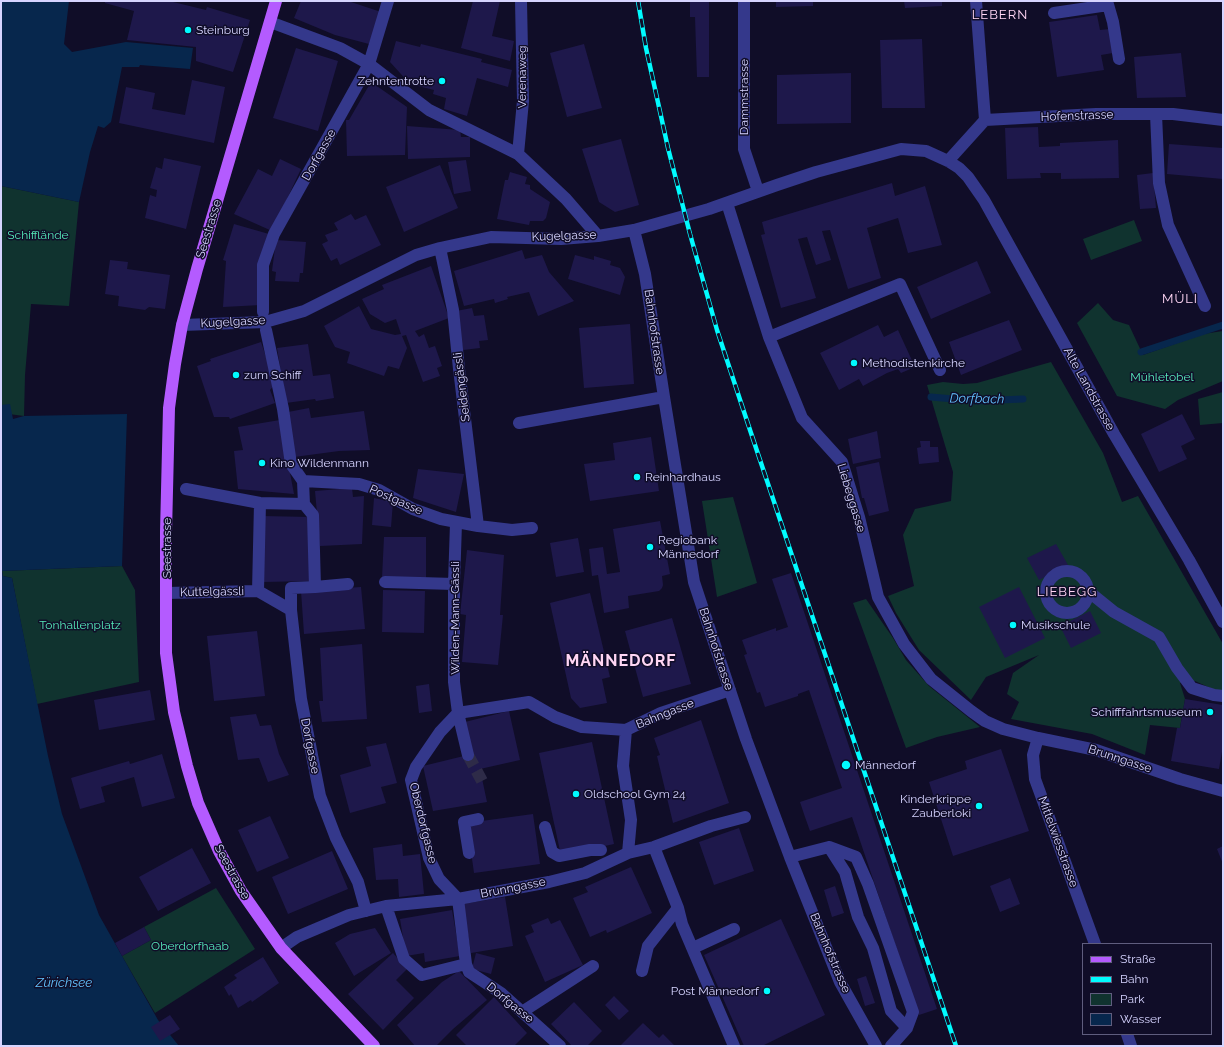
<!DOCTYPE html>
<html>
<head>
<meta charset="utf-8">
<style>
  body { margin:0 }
  #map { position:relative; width:1224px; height:1047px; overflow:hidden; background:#100d28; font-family:Raleway,sans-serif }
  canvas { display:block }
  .frame { position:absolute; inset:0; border:2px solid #d6d4ff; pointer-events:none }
  .legend { position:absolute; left:1082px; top:943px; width:130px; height:92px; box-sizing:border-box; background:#100d28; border:1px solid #5f5d7e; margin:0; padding:5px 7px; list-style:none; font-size:12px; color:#d6d4ff }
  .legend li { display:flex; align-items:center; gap:8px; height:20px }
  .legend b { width:20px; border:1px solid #5f5d7e }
</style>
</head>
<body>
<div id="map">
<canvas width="1224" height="1047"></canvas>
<div class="frame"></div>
<ul class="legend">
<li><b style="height:5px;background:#b45bff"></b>Straße</li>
<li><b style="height:5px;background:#00fbff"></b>Bahn</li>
<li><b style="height:11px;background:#10332f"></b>Park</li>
<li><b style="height:11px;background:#07274d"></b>Wasser</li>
</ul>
</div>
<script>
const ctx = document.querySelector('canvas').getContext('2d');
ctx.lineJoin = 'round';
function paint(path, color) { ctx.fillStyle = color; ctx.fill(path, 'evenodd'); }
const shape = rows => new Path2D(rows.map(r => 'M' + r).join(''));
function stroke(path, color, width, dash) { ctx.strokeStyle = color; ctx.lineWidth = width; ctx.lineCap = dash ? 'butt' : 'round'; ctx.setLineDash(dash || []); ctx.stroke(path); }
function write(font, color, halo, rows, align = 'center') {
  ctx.font = font + ' Raleway,sans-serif'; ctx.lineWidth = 3; ctx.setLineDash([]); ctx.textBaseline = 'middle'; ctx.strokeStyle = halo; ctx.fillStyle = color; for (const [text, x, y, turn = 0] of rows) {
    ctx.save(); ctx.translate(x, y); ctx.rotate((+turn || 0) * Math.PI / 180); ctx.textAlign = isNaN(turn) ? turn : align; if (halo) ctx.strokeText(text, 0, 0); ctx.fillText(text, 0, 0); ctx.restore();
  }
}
paint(shape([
  [1,186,79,202,69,306,31,304,25,375,24,416,1,413],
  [1134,220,1142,241,1091,260,1083,239],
  [1098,303,1113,320,1129,325,1143,355,1203,334,1223,331,1223,381,1178,400,1165,409,1117,396,1077,323],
  [1051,362,1103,453,1122,502,1138,496,1223,644,1223,691,1217,691,1195,681,1180,683,1185,699,1180,728,1150,725,1145,755,1092,734,1011,719,1019,702,1007,694,1013,673,1039,655,986,677,971,700,919,650,896,613,888,596,914,586,903,535,915,509,951,501,953,472,927,385,943,382,963,384,977,383],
  [1223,392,1223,423,1200,425,1198,399],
  [733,497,757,583,717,597,702,501],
  [122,566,135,590,139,682,37,704,12,578,3,576,2,571],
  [866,599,893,638,906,660,929,686,980,727,937,737,906,748,853,603],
  [216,888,255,949,155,1013,122,956,151,940,144,927]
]), '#10332f');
paint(shape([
  [1,1,69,1,64,44,72,52,126,42,193,48,190,69,140,65,139,67,122,67,111,122,104,128,98,126,90,152,79,202,1,186],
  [10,404,13,419,24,416,127,414,122,566,2,571,3,576,12,578,48,756,62,814,99,915,158,1020,179,1046,1,1046,1,405]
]), '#07274d');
stroke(shape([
  [1141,352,1223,325],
  [931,397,976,401,1023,399]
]), '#07274d', 7);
paint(shape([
  [105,1,169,1,206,10,207,7,250,20,233,72,196,61,196,47,127,40,134,11,105,3],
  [301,1,348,1,381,12,369,44,335,35,294,18],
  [473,1,500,1,492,36,514,41,510,61,461,48],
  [690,1,709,1,709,77,697,77,695,17,690,17],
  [776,1,813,1,813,6,776,7],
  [904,1,942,1,942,6,905,8],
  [1097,15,1100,30,1110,29,1113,53,1101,55,1104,70,1057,77,1049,22],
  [922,39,925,108,882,108,880,40],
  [396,41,420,47,421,44,482,59,481,62,512,70,508,87,477,78,467,116,444,109,446,98,433,94,434,90,410,84,390,62],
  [584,44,602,108,567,117,550,53],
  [296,48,338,61,318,131,273,118],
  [1181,53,1186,97,1137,98,1134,57],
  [851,73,851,123,777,124,777,75],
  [192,80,225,87,214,143,119,123,126,87,155,93,152,109,185,115],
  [371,82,407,107,405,155,347,156,346,120,349,120],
  [407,126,460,130,461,137,470,137,470,157,408,159],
  [1038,127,1039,147,1060,146,1060,143,1118,140,1119,178,1061,179,1061,173,1040,173,1041,178,1007,179,1005,128],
  [621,139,639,205,615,212,599,202,582,149],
  [1169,144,1223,148,1223,179,1167,174],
  [164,158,201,166,186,229,145,218,150,195,156,197,157,190,150,188,156,167,162,169],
  [280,159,301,169,272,231,234,214,258,169,272,176],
  [466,160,471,191,454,194,448,162],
  [440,165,458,208,404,232,386,187],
  [510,172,527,177,525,184,530,185,530,189,550,202,546,218,543,221,530,221,529,225,497,219,505,180,508,180],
  [1153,173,1156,208,1140,209,1137,175],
  [892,183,895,196,925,186,942,245,908,253,898,218,867,228,881,278,848,289,830,230,822,231,831,260,816,265,807,237,798,239,816,298,781,308,761,235,765,234,762,222],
  [351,214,355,220,366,215,381,245,340,265,337,258,331,261,322,244,328,241,325,235,338,230,334,223],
  [234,224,269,234,261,305,223,307,226,261,223,260],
  [276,240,306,242,303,273,300,273,299,282,275,281,276,272,272,271],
  [522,250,525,259,542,255,549,272,574,301,538,316,529,292,507,297,508,299,495,303,494,299,464,306,454,271],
  [575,255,594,260,594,256,611,261,610,265,620,268,625,277,620,295,568,279],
  [110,260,128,262,127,269,170,275,165,309,149,307,145,310,118,306,119,296,105,294],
  [977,261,991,293,931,319,917,287],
  [431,266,449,318,415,331,419,337,424,334,429,348,435,346,442,366,437,368,440,376,423,382,406,335,402,336,407,348,399,369,388,366,384,376,347,363,350,352,335,347,324,326,359,306,371,329,395,335,401,334,396,319,385,323,370,314,362,299,384,289,382,285],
  [472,308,474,316,484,315,488,340,479,341,480,348,463,350,456,311],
  [1009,320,1022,350,961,375,949,342],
  [630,324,634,384,584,388,579,328],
  [878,325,884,337,898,330,915,367,901,373,898,369,887,373,863,386,859,379,839,390,820,353],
  [261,342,275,384,270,390,275,403,230,419,229,417,214,417,197,366,211,361,210,359],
  [308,344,313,376,330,374,334,398,316,401,315,399,286,403,277,348],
  [309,408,311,418,364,411,370,450,339,451,294,457,288,412],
  [1182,414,1195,439,1181,446,1187,459,1159,472,1141,434],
  [280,420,294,494,238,489,234,451,243,450,238,427],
  [877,431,881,458,853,464,848,439],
  [651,437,659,491,590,501,584,464,615,460,613,443],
  [920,441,930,441,930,447,938,447,939,462,919,464,917,448,921,447],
  [879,462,889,511,869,516,864,498,862,498,856,467],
  [418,469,464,474,456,512,413,498],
  [352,488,353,497,364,496,362,544,320,546,315,491],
  [374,498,393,502,391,527,372,525],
  [262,516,311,517,311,581,263,582],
  [660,521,670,574,662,576,663,585,662,588,659,591,628,596,629,608,604,613,598,575,592,576,589,549,603,547,607,574,620,572,613,529],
  [384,537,426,537,426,579,382,578],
  [578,538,584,572,556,577,550,543],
  [1056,544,1068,565,1039,580,1027,558],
  [467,550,504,555,500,615,503,615,498,665,462,662,466,615,460,614],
  [791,573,937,1009,919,1015,852,817,810,831,805,817,800,802,842,788,809,690,798,694,798,696,765,707,760,692,757,693,744,655,747,654,742,640,776,628,776,631,788,627,772,579],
  [361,587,365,629,304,634,301,591],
  [1019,587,1045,638,1005,658,979,607],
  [383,590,425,591,424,633,382,632],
  [590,593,610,677,602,679,607,703,580,708,571,698,550,603],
  [1090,611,1101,633,1071,648,1060,626],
  [672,618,691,684,643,697,625,631],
  [257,631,265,696,214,701,207,636],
  [362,644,367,719,322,722,319,701,323,701,320,648],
  [429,684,432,711,419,713,416,686],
  [150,690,155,720,99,730,94,700],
  [1185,699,1223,705,1223,746,1219,769,1171,761,1177,728,1180,728],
  [509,711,520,760,480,769,487,802,433,811,423,766,472,754,465,722],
  [256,714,260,726,271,725,279,754,289,775,268,782,259,758,238,760,230,717],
  [701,720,729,803,673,823,657,756,660,755,654,738],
  [592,742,614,844,591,849,560,851,539,753],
  [386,743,397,783,381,787,386,803,350,813,340,775,371,766,366,747],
  [1001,749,1029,831,953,856,929,782,967,769,965,761],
  [162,754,175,798,142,807,134,777,101,787,105,802,80,809,71,778,129,761,130,764],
  [533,814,540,864,474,873,467,823],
  [270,816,289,858,257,872,238,830],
  [739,828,754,871,714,885,699,842],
  [402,844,403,856,420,854,424,894,399,897,398,879,376,880,373,848],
  [1223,846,1223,864,1217,849],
  [192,848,211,883,158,911,139,877],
  [332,851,348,889,288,914,272,877],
  [631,867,652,913,607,933,606,930,590,937,573,898,588,892,585,887],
  [1010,878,1020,904,1000,912,990,886],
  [835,886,844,913,832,917,824,890],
  [505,897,513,946,471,953,463,904],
  [452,910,460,956,425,962,424,953,406,956,400,919],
  [548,918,551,924,560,920,583,965,545,982,525,936,534,932,531,925],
  [781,919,825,1015,762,1046,744,1046,704,955],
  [144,927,151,940,122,956,115,943],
  [375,928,391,953,354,976,335,943,350,934],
  [393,953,407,969,396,980,414,998,383,1030,348,994],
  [476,953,495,958,491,974,472,969],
  [263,957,279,983,252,1002,251,1000,238,1008,231,994,229,996,224,987,237,978,234,975],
  [459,971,487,1000,453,1029,436,1046,415,1046,397,1025,442,982],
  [866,976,875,1003,865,1006,857,979],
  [614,996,629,1011,619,1020,605,1005],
  [494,997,527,1033,514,1046,467,1046,456,1035],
  [574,1002,602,1031,587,1046,572,1046,551,1024],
  [170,1015,180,1029,160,1041,151,1027],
  [643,1023,659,1038,663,1034,675,1046,620,1046]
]), '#1e184b');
stroke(shape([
  [468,755,482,781]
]), '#2e2b48', 12, [12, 6]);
stroke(shape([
  [744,1,744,149,758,191],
  [976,1,985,120],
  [1107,1,1113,22,1119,59],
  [1054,13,1108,5],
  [270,22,340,48,369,64,429,110,518,154,566,199,598,236],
  [1156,114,1159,183,1168,225,1205,306],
  [518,154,523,101,521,1],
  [948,161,985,120,1096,114,1173,114,1223,120],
  [727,203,769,337,802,418,842,462,859,517,878,597,904,644,931,679,971,711,985,721,1003,729,1038,738,1096,750,1180,779,1223,791],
  [634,230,645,274,664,397,694,582,746,739,790,857,840,982,876,1046],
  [440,248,453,310,459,369,478,526],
  [263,312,263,265,274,234,369,64,388,1],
  [182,325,265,322,304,311,416,255,440,248,491,237,561,239,598,236,634,230,709,209,777,185,816,172,901,149,926,151,948,161,959,168,968,177,984,200,1114,434,1189,560,1223,622],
  [266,330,283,409,291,464,303,481],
  [769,337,900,284,940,370],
  [519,423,664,397],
  [186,489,260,503,304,504,303,481,359,484,379,490,413,509,441,519,478,526,512,530,532,528],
  [304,504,313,515,315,587],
  [456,523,454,584,454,682,458,713,468,755],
  '1046 592a21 21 0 1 1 42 0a21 21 0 1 1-42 0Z',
  [385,582,454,584],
  [258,591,291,610,301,699,320,796,336,838,358,882,366,911],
  [258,591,260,503],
  [1088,591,1114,612,1159,637,1177,668,1192,688,1214,695,1223,696],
  [166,593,258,591],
  [291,610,291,588,315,587,348,584],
  [626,730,623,766,631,820,628,853],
  [626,730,661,713,730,690],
  [1038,738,1033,755,1035,779,1095,944],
  [545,827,552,852,559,856,590,850,601,850],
  [654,847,678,908,682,924,734,1046],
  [829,847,845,872,858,917,873,948,891,1011,907,1028],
  [469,853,464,822,478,819],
  [790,857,829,847,856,857,868,884,913,1012,907,1028,891,1046],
  [458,899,439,879,429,858,411,780,416,767,440,732,458,713,529,702,555,717,582,727,626,730],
  [458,899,466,964],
  [386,906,404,959,422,975,466,964,469,972,501,993,560,1046],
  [281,948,297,937,349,915,386,906,458,899,549,882,585,873,628,853,654,847,711,826,745,817],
  [693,948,734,929],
  [642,971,648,946,678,908],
  [522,1012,593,966],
  [1127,1034,1131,1046]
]), '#34388b', 12);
stroke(shape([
  [276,1,197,269,182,325,175,364,169,408,166,532,166,653,174,712,187,766,198,803,219,851,241,891,281,948,374,1046]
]), '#b45bff', 12);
const rail = shape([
  [638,1,646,48,668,148,690,234,717,330,750,430,956,1046]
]);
stroke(rail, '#00fbff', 4.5);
stroke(rail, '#100d28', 3, [9]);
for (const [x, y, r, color] of [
  [188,30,4,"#00fbff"],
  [442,81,4,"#00fbff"],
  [854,363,4,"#00fbff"],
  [236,375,4,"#00fbff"],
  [262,463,4,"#00fbff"],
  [637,477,4,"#00fbff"],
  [650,547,4,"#00fbff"],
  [1013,625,4,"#00fbff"],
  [1210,712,4,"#00fbff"],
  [846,765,5,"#00fbff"],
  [576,794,4,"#00fbff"],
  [979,806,4,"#00fbff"],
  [767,991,4,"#00fbff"]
]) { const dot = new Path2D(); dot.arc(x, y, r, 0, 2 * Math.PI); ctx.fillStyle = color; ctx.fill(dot); stroke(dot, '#100d28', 1.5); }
write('12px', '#d6d4ff', '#100d28', [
  ["Steinburg",196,30],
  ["Zehntentrotte",434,81,"right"],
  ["Methodistenkirche",862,363],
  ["zum Schiff",244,375],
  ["Kino Wildenmann",270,463],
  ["Reinhardhaus",645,477],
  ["Regiobank",658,540],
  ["Männedorf",658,554],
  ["Musikschule",1021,625],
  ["Schifffahrtsmuseum",1202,712,"right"],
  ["Männedorf",855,765],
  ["Oldschool Gym 24",584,794],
  ["Kinderkrippe",971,799,"right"],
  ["Zauberloki",971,813,"right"],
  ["Post Männedorf",759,991,"right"]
], 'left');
write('12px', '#d6d4ff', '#100d28', [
  ["Verenaweg",522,77,-90],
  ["Dammstrasse",744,97,-90],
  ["Hofenstrasse",1077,116,-2],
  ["Dorfgasse",319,155,-61],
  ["Seestrasse",209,229,-73],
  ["Kugelgasse",564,236,-2],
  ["Kugelgasse",233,322,-3],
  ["Bahnhofstrasse",654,332,82],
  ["Seidengässli",462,387,-97],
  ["Alte Landstrasse",1089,389,61],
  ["Liebeggasse",851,498,73],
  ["Postgasse",396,500,24],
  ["Seestrasse",167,548,-90],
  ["Kuttelgässli",212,592,-1],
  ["Wilden-Mann-Gässli",455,618,-90],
  ["Bahnhofstrasse",716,649,72],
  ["Bahngasse",665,714,-22],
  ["Dorfgasse",310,746,79],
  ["Brunngasse",1120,759,18],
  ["Oberdorfgasse",423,823,76],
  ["Mittelwiesstrasse",1058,842,70],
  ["Seestrasse",232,872,61],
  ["Brunngasse",513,888,-11],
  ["Bahnhofstrasse",830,953,67],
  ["Dorfgasse",510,1003,39]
]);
write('12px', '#55eab9', '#100d28', [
  ["Schifflände",38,235],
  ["Mühletobel",1162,377],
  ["Tonhallenplatz",80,625],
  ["Oberdorfhaab",190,946]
]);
ctx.letterSpacing = '1px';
write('13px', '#ffd6f4', '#100d28', [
  ["LEBERN",1000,15],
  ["MÜLI",1180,299],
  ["LIEBEGG",1067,592]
]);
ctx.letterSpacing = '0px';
write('italic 13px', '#62c4ff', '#100d28', [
  ["Dorfbach",977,399,1],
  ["Zürichsee",64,983]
]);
ctx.letterSpacing = '1px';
write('bold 16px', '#ffd6f4', '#100d28', [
  ["MÄNNEDORF",621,661]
]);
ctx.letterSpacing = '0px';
</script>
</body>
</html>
